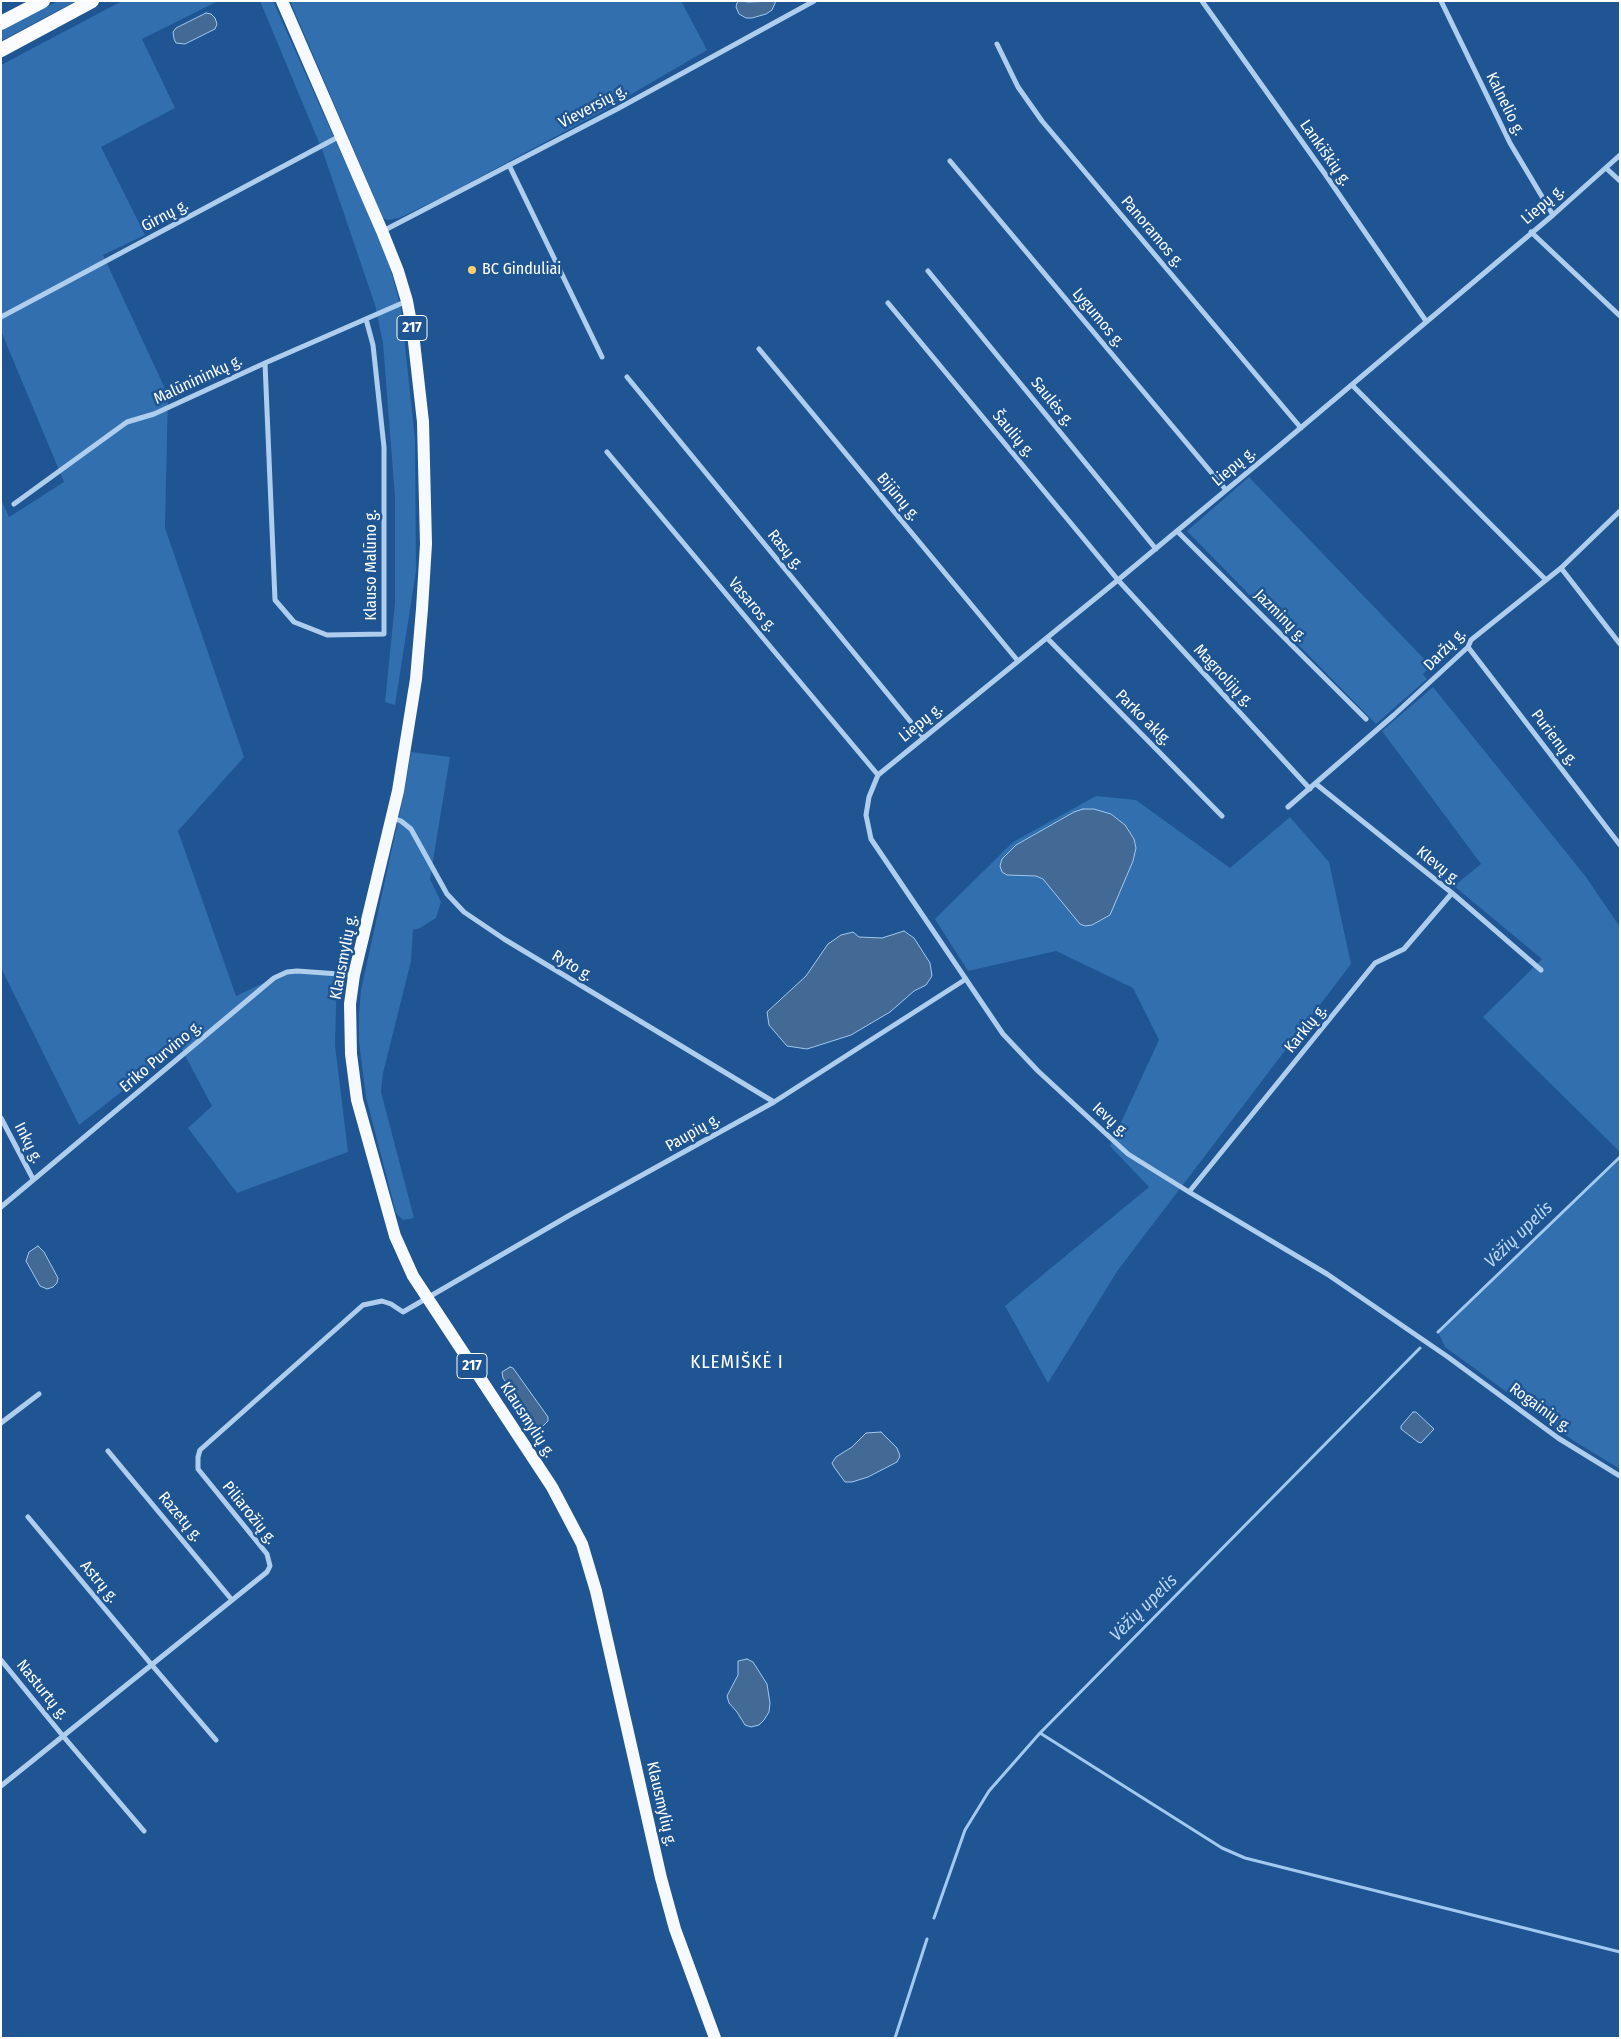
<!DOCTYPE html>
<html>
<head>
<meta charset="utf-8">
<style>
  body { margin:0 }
  #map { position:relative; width:1621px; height:2039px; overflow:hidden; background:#1e5592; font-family:"Fira Sans Condensed",sans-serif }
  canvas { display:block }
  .frame { position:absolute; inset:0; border:2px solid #fff; pointer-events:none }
</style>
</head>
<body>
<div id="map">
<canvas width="1621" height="2039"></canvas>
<div class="frame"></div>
</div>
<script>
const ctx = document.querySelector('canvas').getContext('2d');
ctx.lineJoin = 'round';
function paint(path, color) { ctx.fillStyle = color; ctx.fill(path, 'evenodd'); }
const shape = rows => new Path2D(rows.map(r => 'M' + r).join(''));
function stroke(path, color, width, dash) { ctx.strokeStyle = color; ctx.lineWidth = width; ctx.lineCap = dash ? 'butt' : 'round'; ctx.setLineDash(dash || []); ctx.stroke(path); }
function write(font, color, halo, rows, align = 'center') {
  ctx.font = font + ' "Fira Sans Condensed",sans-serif'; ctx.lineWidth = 5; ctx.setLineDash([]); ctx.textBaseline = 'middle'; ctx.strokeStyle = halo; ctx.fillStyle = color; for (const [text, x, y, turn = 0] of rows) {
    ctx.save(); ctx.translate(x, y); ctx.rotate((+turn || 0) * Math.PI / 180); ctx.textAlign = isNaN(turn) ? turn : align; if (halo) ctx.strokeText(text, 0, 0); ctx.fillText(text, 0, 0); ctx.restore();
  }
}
paint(shape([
  [58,1,76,1,1,41,1,31],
  [122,1,218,1,142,39,175,108,101,147,145,235,103,255,168,395,165,528,244,757,178,831,236,996,287,972,337,973,335,1045,348,1152,237,1193,188,1128,212,1106,180,1046,79,1125,1,968,1,499,9,517,64,482,1,331,1,65],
  [260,1,273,1,387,256,401,308,415,439,416,571,395,705,385,702,395,603,395,497,383,343,375,305,323,152],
  [290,1,681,1,707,50,601,112,443,197,399,218,387,220,383,218],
  [1249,477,1431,666,1423,674,1427,679,1376,724,1187,531],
  [1433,687,1586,877,1620,927,1620,1152,1483,1017,1542,959,1454,886,1481,864,1382,731],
  [411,752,450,757,430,879,441,902,436,918,420,928,413,930,411,961,383,1073,381,1092,414,1218,403,1220,396,1213,366,1097,359,1042,359,1015,361,990,403,798],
  [1096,796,1136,800,1230,868,1290,817,1329,862,1351,964,1118,1270,1048,1383,1005,1306,1149,1187,1110,1146,1159,1040,1133,988,1056,951,968,971,935,919,1013,842],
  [1074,812,1111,814,1125,825,1134,839,1104,919,1085,926,1043,879,1036,876,1007,875,1002,872,1001,866,1002,859,1016,845],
  [1620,1157,1620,1469,1574,1441,1445,1347,1438,1332]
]), '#316faf');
const water = shape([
  [739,1,749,2,776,1,772,10,766,14,752,18,746,18,739,14,736,7,737,3,739,1],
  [206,13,211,14,215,18,217,24,215,29,185,44,176,43,174,39,173,32,176,28,206,13],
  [1083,809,1094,809,1111,814,1125,825,1134,839,1136,848,1133,861,1110,915,1092,925,1085,926,1080,924,1043,879,1036,876,1007,875,1002,872,1000,866,1002,859,1016,845,1074,812,1083,809],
  [904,931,914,938,930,963,932,976,926,985,914,991,890,1012,851,1035,807,1049,787,1046,769,1025,767,1012,806,976,828,944,841,935,853,932,859,937,882,938,904,931],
  [38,1246,44,1252,58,1278,57,1283,53,1287,47,1289,40,1286,26,1261,29,1252,38,1246],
  [510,1367,513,1368,548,1417,548,1421,541,1428,537,1428,503,1378,502,1372,510,1367],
  [1413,1412,1416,1412,1434,1429,1421,1443,1418,1442,1401,1429,1401,1426,1413,1412],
  [881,1432,897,1448,900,1456,897,1462,868,1477,852,1482,845,1482,834,1467,832,1463,836,1457,852,1447,866,1433,881,1432],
  [747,1659,753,1662,767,1684,770,1703,769,1712,764,1720,759,1725,751,1727,745,1725,737,1712,729,1703,727,1696,738,1675,738,1661,747,1659]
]);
paint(water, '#436a95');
stroke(water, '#a2c9ef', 1);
stroke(shape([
  [1438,1332,1620,1157],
  [1040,1733,1222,1848,1245,1858,1620,1952],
  [934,1918,965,1830,989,1791,1040,1733,1420,1348],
  [895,2038,927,1939]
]), '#a2c9ef', 3);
stroke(shape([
  [1202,1,1325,174,1426,321],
  [1441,1,1510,143,1553,215],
  [997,44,1018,87,1042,121,1301,428],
  [1620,155,1553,215,1278,447,1118,580,878,775,869,797,866,815,871,839,1003,1034,1038,1071,1128,1154,1189,1192,1327,1274,1448,1357,1558,1438,1620,1476],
  [950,161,1226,490],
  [509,165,602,357],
  [1606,168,1620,181],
  [383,231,619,108,814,1],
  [1531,232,1620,316],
  [928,271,1156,549],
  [888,303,1118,580,1310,789],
  [1,317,340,136],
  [759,349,1018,661],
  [265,363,275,600,294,622,327,635,384,634,384,447,373,345,366,319],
  [627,377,924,738],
  [1352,385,1546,580],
  [607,452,878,775],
  [14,504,127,422,154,414,265,363,407,301],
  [1177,531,1366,719],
  [1561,568,1620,644],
  [1047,638,1222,816],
  [1468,647,1620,845],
  [1316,784,1452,893,1541,970],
  [1288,807,1394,715,1468,647,1471,640,1561,568,1620,511],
  [393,818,401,821,411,829,447,894,464,912,504,939,774,1102],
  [1,1118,33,1179],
  [1189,1192,1375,963,1404,949,1452,893],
  [1,1207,274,978,287,972,297,971,353,975],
  [1,1423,39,1394],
  [108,1451,232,1600],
  [28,1517,151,1664,216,1740],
  [1,1660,63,1736,144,1831],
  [1,1786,267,1572,270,1566,267,1554,198,1469,198,1457,200,1450,363,1305,382,1301,391,1304,403,1312,570,1215,774,1102,966,979]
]), '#afceee', 5);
stroke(shape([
  [282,1,382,231,398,271,407,301,413,333,423,422,426,544,422,609,416,679,398,791,354,975,350,1004,351,1054,357,1100,395,1236,413,1276,552,1487,582,1544,596,1591,661,1878,675,1929,715,2038]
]), '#f6faff', 12);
stroke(shape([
  [1,23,43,1],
  [1,50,92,1]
]), '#fafcff', 14);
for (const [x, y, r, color] of [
  [472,270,5,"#fdce6e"]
]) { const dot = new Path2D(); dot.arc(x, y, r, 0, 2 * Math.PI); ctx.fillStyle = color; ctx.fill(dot); stroke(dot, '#1e5592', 2); }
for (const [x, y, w] of [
  [412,328,30],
  [472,1366,30]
]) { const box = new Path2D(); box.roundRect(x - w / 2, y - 12.5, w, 25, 4); ctx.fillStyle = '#1e5592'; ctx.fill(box); stroke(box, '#fff', 1); }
write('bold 15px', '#fff', null, [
  ["217",412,328],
  ["217",472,1366]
]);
write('16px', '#fff', '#1e5592', [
  ["Kalnelio g.",1505,104,64],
  ["Vieversių g.",593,107,-28],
  ["Lankiškių g.",1325,153,55],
  ["Liepų g.",1543,205,-41],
  ["Girnų g.",165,216,-28],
  ["Panoramos g.",1152,232,50],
  ["Lygumos g.",1098,318,50],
  ["Malūnininkų g.",198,380,-25],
  ["Saulės g.",1052,402,51],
  ["Šaulių g.",1013,434,50],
  ["Liepų g.",1234,467,-40],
  ["Bijūnų g.",898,497,50],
  ["Rasų g.",785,550,51],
  ["Klauso Malūno g.",372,565,-90],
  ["Vasaros g.",752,605,50],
  ["Jazminų g.",1280,616,45],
  ["Daržų g.",1445,650,-45],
  ["Magnolijų g.",1223,676,47],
  ["Parko aklg.",1143,718,45],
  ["Liepų g.",921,723,-39],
  ["Purienų g.",1554,738,53],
  ["Klevų g.",1438,866,39],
  ["Klausmylių g.",344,957,-79],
  ["Ryto g.",572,966,31],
  ["Karklų g.",1306,1029,-51],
  ["Eriko Purvino g.",161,1057,-40],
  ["Ievų g.",1110,1120,43],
  ["Paupių g.",693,1133,-30],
  ["Inkų g.",28,1143,63],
  ["Rogainių g.",1540,1408,36],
  ["Klausmylių g.",527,1420,57],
  ["Piliarožių g.",249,1513,51],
  ["Razetų g.",180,1517,50],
  ["Astrų g.",99,1582,50],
  ["Nasturtų g.",42,1690,51],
  ["Klausmylių g.",661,1804,77]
]);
write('16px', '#fff', '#1e5592', [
  ["BC Ginduliai",482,270]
], 'left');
write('italic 18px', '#bbd7f5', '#1e5592', [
  ["Vėžių upelis",1519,1235,-44],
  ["Vėžių upelis",1144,1608,-45]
]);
ctx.letterSpacing = '1px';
write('19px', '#fff', '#1e5592', [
  ["KLEMIŠKĖ I",737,1363]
]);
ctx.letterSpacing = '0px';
</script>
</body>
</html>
